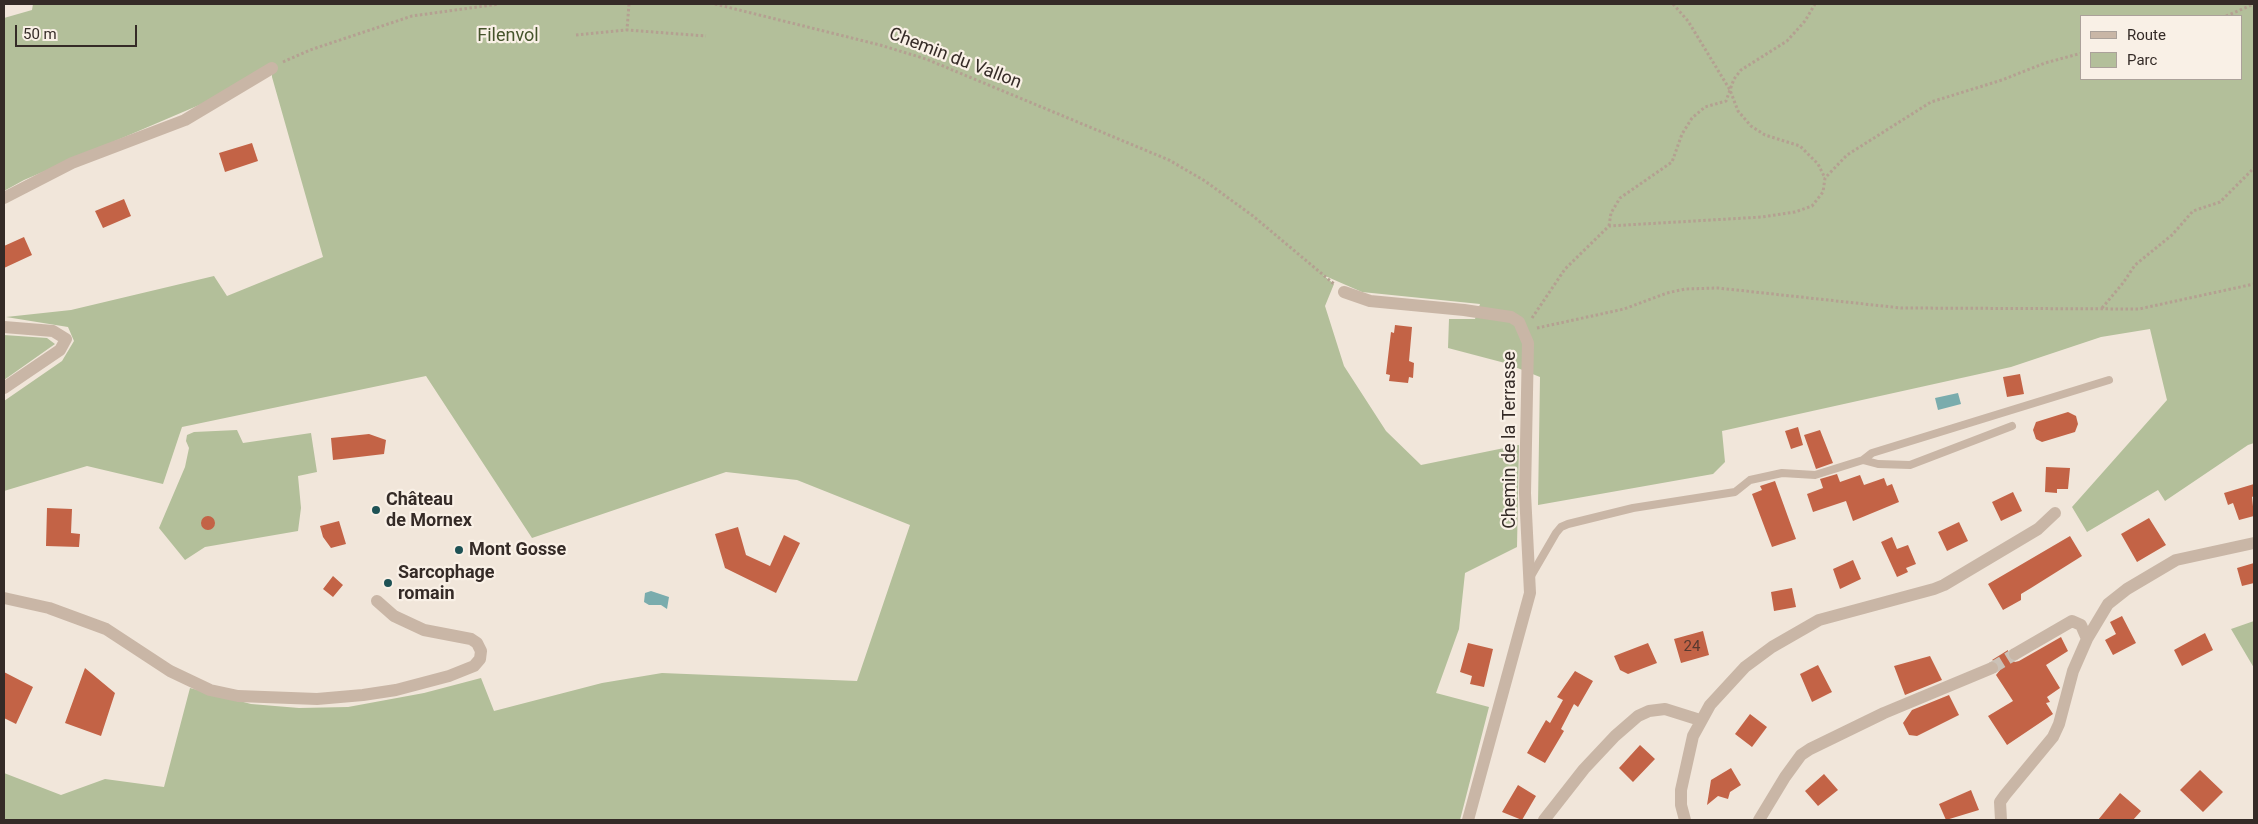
<!DOCTYPE html>
<html>
<head>
<meta charset="utf-8">
<style>
  body { margin:0 }
  #map { position:relative; width:2258px; height:824px; overflow:hidden; background:#f1e6da; font-family:Roboto,sans-serif }
  canvas { display:block }
  .frame { position:absolute; inset:0; border:5px solid #352b27; pointer-events:none }
  .legend { position:absolute; left:2080px; top:15px; width:162px; height:65px; box-sizing:border-box; background:#f9f0e6; border:1px solid #aba19a; margin:0; padding:6px 9px; list-style:none; font-size:15px; color:#352b27 }
  .legend li { display:flex; align-items:center; gap:10px; height:25px }
  .legend b { width:25px; border:1px solid #aba19a }
  .scale { position:absolute; left:15px; top:25px; width:122px; height:22px; box-sizing:border-box; border:2px solid #352b27; border-top:0; padding-left:6px; font-size:15px; line-height:18px; white-space:nowrap; color:#352b27; -webkit-text-stroke:4px #f9f0e6; paint-order:stroke }
</style>
</head>
<body>
<div id="map">
<canvas width="2258" height="824"></canvas>
<div class="frame"></div>
<ul class="legend">
<li><b style="height:6px;background:#c9b6a6"></b>Route</li>
<li><b style="height:14px;background:#b3bf9a"></b>Parc</li>
</ul>
<div class="scale">50 m</div>
</div>
<script>
const ctx = document.querySelector('canvas').getContext('2d');
ctx.lineJoin = 'round';
function paint(path, color) { ctx.fillStyle = color; ctx.fill(path, 'evenodd'); }
const shape = rows => new Path2D(rows.map(r => 'M' + r).join(''));
function stroke(path, color, width, dash) { ctx.strokeStyle = color; ctx.lineWidth = width; ctx.lineCap = dash ? 'butt' : 'round'; ctx.setLineDash(dash || []); ctx.stroke(path); }
function write(font, color, halo, rows, align = 'center') {
  ctx.font = font + ' Roboto,sans-serif'; ctx.lineWidth = 4.5; ctx.setLineDash([]); ctx.textBaseline = 'middle'; ctx.strokeStyle = halo; ctx.fillStyle = color; for (const [text, x, y, turn = 0] of rows) {
    ctx.save(); ctx.translate(x, y); ctx.rotate((+turn || 0) * Math.PI / 180); ctx.textAlign = isNaN(turn) ? turn : align; if (halo) ctx.strokeText(text, 0, 0); ctx.fillText(text, 0, 0); ctx.restore();
  }
}
paint(shape([
  [33,4,2254,4,2254,443,2248,445,2165,501,2158,490,2087,532,2072,507,2167,400,2150,329,2101,337,2011,367,1722,431,1725,462,1713,474,1538,505,1540,377,1505,363,1448,348,1449,319,1475,319,1480,304,1362,292,1323,275,1334,284,1325,306,1344,366,1386,431,1421,465,1519,445,1517,547,1465,573,1459,629,1436,693,1489,707,1460,820,4,820,4,773,61,795,105,779,164,787,190,688,251,704,299,708,348,707,424,693,481,678,494,711,602,683,662,673,857,681,910,525,797,480,726,472,532,538,426,376,182,427,163,484,87,466,4,491,4,401,62,361,74,341,68,327,6,317,71,310,214,276,227,296,323,257,272,77,272,68,204,103,24,180,4,191,4,18,32,10],
  [2082,16,2242,16,2242,79,2082,79],
  [4,335,47,338,55,344,4,380],
  [237,430,243,443,311,433,317,472,298,476,301,508,298,531,205,547,185,560,159,528,185,467,189,448,186,441,187,435,194,432],
  [2254,621,2254,668,2231,629]
]), '#b3bf9a');
paint(shape([
  [1958,393,1961,404,1938,410,1935,398],
  [651,591,669,597,667,609,661,605,649,605,644,602,645,593]
]), '#7aacad');
paint(shape([
  [252,143,258,161,225,172,219,153],
  [124,199,131,216,103,228,95,211],
  [24,237,32,255,4,268,4,246],
  [1395,325,1412,327,1409,361,1414,363,1413,378,1409,377,1408,383,1389,381,1390,375,1386,374,1391,332,1394,333],
  [2020,374,2024,394,2007,397,2003,377],
  [2068,412,2076,416,2078,424,2075,432,2042,442,2036,439,2033,430,2036,422],
  [1798,427,1803,445,1791,449,1785,431],
  [1820,430,1833,463,1816,469,1804,435],
  [369,434,386,440,384,454,333,460,331,438],
  [2046,467,2070,468,2068,489,2057,489,2057,493,2045,492],
  [1837,474,1840,482,1860,475,1864,485,1884,478,1887,486,1892,484,1899,502,1853,521,1846,501,1813,512,1807,494,1823,488,1820,479],
  [1775,481,1796,539,1772,547,1752,494,1762,490,1760,486],
  [2254,484,2254,496,2252,497,2254,516,2239,520,2233,503,2228,505,2224,493],
  [2013,492,2022,511,2001,521,1992,502],
  [47,508,72,509,71,533,80,534,79,547,46,546],
  '201 523a7 7 0 1 1 14 0a7 7 0 1 1-14 0Z',
  [2149,518,2166,545,2137,562,2121,534],
  [339,521,346,544,331,548,323,537,320,526],
  [1959,522,1968,541,1947,551,1938,532],
  [738,527,746,555,770,566,784,535,800,543,776,593,725,568,715,534],
  [2070,536,2082,556,2031,588,2021,594,2021,600,2003,610,1988,584],
  [1892,537,1897,549,1908,545,1916,564,1906,568,1908,572,1897,577,1881,542],
  [1853,560,1861,579,1840,589,1833,569],
  [2254,563,2254,583,2242,586,2237,568],
  [333,576,343,585,333,597,323,589],
  [1792,588,1796,607,1774,611,1771,592],
  [2122,616,2136,643,2113,655,2105,640,2116,634,2110,622],
  [1703,631,1709,655,1681,663,1674,639],
  [2205,633,2213,650,2182,666,2174,650],
  [2061,637,2068,651,2046,665,2060,688,2047,697,2050,702,2046,703,2053,714,2007,745,1988,716,2013,701,1996,675,2000,670,1999,664,1992,660,2008,650,2008,658,2015,662,2019,661],
  [1468,643,1493,649,1484,687,1470,684,1472,676,1460,672],
  [1648,643,1657,663,1628,674,1620,670,1614,656],
  [1930,656,1942,680,1905,695,1894,666],
  [1818,665,1832,692,1812,702,1800,674],
  [85,668,115,693,101,736,65,723],
  [1575,671,1593,681,1578,707,1574,704,1561,729,1564,731,1545,763,1527,753,1546,720,1550,723,1563,700,1557,697],
  [4,672,33,687,16,724,4,718],
  [1949,695,1959,715,1917,736,1909,735,1903,723,1912,710],
  [1750,714,1767,727,1752,747,1735,734],
  [1640,745,1655,759,1633,782,1619,768],
  [1731,768,1741,785,1730,792,1728,799,1718,796,1707,805,1711,780],
  [2200,770,2223,792,2203,812,2180,790],
  [1824,774,1838,790,1818,806,1805,791],
  [1518,785,1536,796,1522,820,1502,812],
  [1971,790,1979,810,1946,820,1939,804],
  [2120,793,2141,811,2133,820,2098,820]
]), '#c36346');
stroke(shape([
  [1992,668,2015,654]
]), '#cbc1b6', 12, [12, 6]);
stroke(shape([
  [629,4,627,30,706,36],
  [715,4,880,45,926,59,1169,160,1205,181,1253,216,1334,284],
  [1673,4,1688,21,1730,90,1738,111,1751,126,1765,135,1800,146,1818,164,1825,178],
  [2226,16,2254,4],
  [576,35,627,30],
  [283,62,310,50,412,16,499,4],
  [1609,226,1611,213,1620,198,1672,162,1682,134,1692,118,1705,107,1726,101,1734,79,1741,70,1787,41,1805,21,1815,4],
  [2102,308,2123,283,2135,265,2172,235,2193,211,2220,202,2254,168],
  [1532,318,1565,269,1609,226,1762,217,1795,212,1812,206,1823,192,1825,178,1847,155,1931,102,2002,80,2045,63,2082,53],
  [1537,328,1624,309,1667,293,1685,289,1718,288,1901,308,2139,309,2254,284]
]), '#b4a091', 3, [2.5, 2.5]);
stroke(shape([
  [1863,460,1872,453,2109,380],
  [1531,576,1556,533,1561,527,1568,524,1633,508,1735,492,1750,480,1782,473,1815,475,1863,460,1878,464,1910,465,2012,426]
]), '#c9b6a6', 8);
stroke(shape([
  [4,198,72,163,185,120,272,68],
  [1344,292,1370,301,1464,310,1511,317,1519,322,1528,343,1525,493,1530,593,1468,820],
  [4,327,53,331,66,339,60,350,4,388],
  [4,598,49,608,106,629,170,671,210,690,238,696,317,699,363,695,396,690,449,676,474,666,480,659,481,651,477,643,471,639,424,630,394,616,377,601],
  [2015,654,2072,621,2081,625,2087,639],
  [1544,820,1584,769,1615,736,1638,716,1649,711,1665,709,1700,720],
  [1685,820,1681,805,1681,790,1693,736,1710,705,1745,667,1772,647,1819,620,1934,589,1944,585,2038,529,2055,513],
  [1759,820,1785,777,1801,755,1810,749,1884,713,1992,668],
  [2001,820,2000,802,2005,795,2053,737,2059,724,2073,671,2087,639,2108,604,2127,589,2176,560,2254,543]
]), '#c9b6a6', 12);
for (const [x, y, r, color] of [
  [376,510,5,"#1e5255"],
  [459,550,5,"#1e5255"],
  [388,583,5,"#1e5255"]
]) { const dot = new Path2D(); dot.arc(x, y, r, 0, 2 * Math.PI); ctx.fillStyle = color; ctx.fill(dot); stroke(dot, '#f9f0e6', 2); }
write('15px', '#58392f', null, [
  ["24",1692,647]
]);
write('18px', '#45532b', '#f9f0e6', [
  ["Filenvol",508,36]
]);
write('18px', '#352b27', '#f9f0e6', [
  ["Chemin du Vallon",955,59,21],
  ["Chemin de la Terrasse",1510,440,-90]
]);
write('bold 18px', '#352b27', '#f9f0e6', [
  ["Château",386,500],
  ["de Mornex",386,521],
  ["Mont Gosse",469,550],
  ["Sarcophage",398,573],
  ["romain",398,594]
], 'left');
</script>
</body>
</html>
